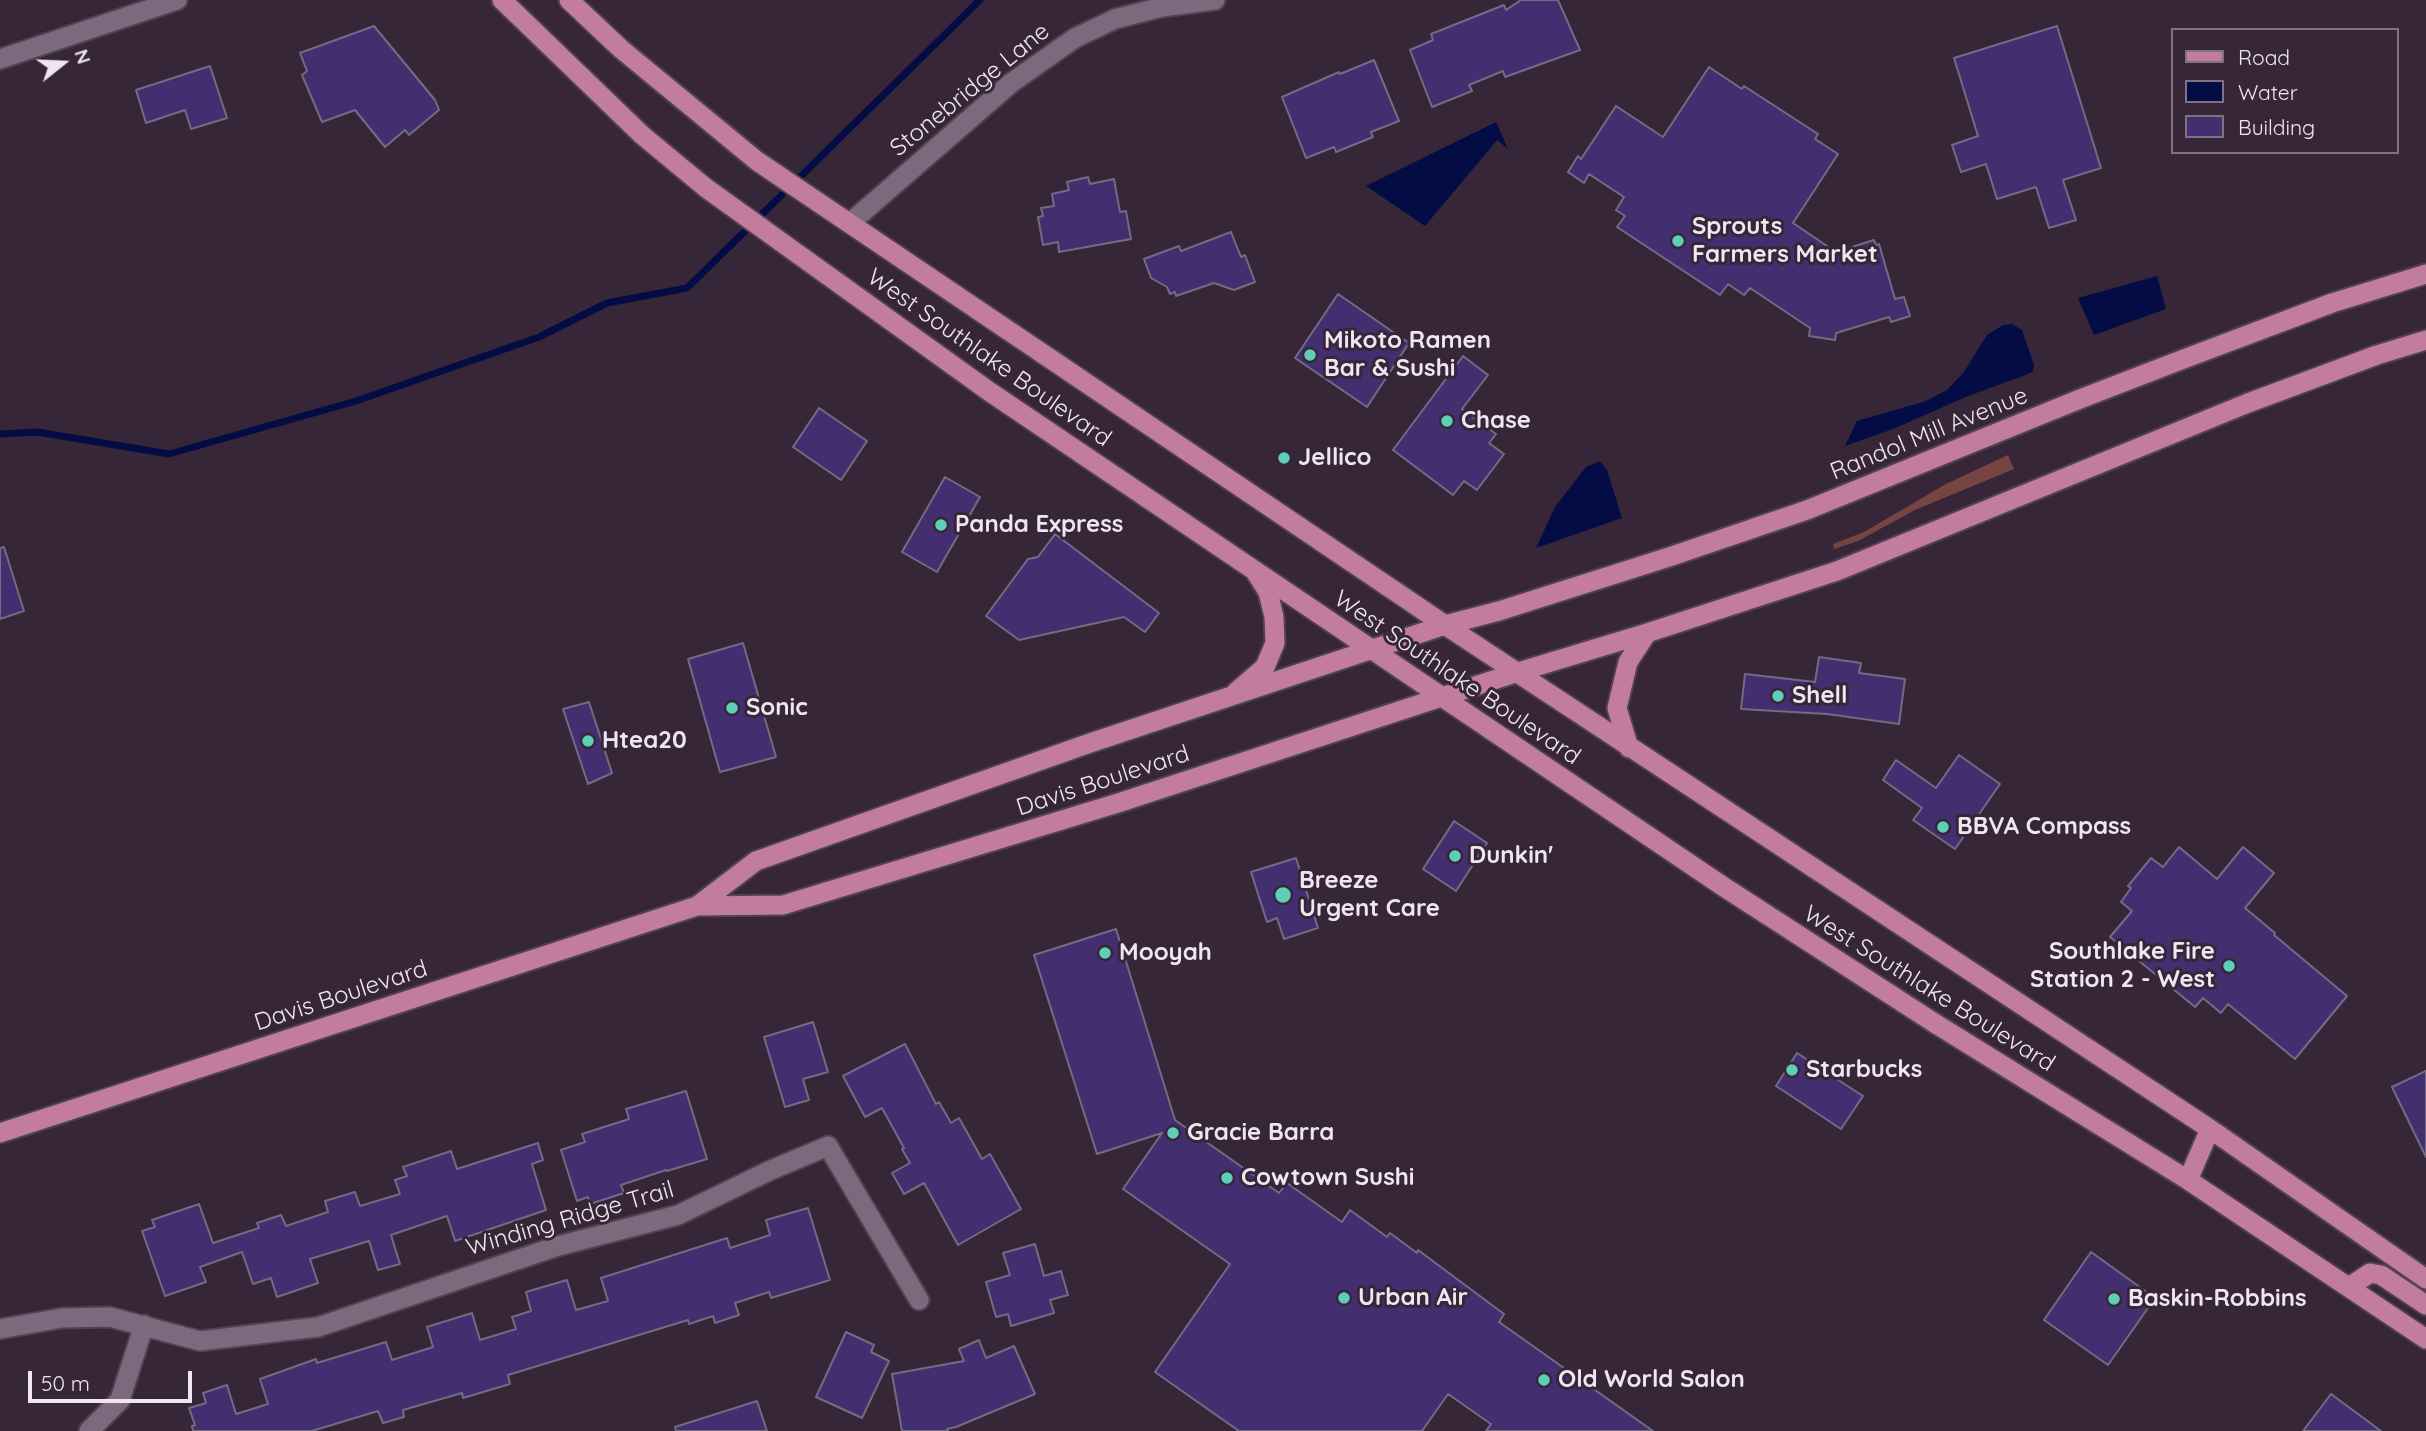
<!DOCTYPE html>
<html>
<head>
<meta charset="utf-8">
<style>
  body { margin:0 }
  #map { position:relative; width:2426px; height:1431px; overflow:hidden; background:#362637; font-family:Quicksand,sans-serif }
  canvas { display:block }
  .legend { position:absolute; left:2171px; top:28px; width:228px; height:126px; box-sizing:border-box; background:#362637; border:2px solid #807281; margin:0; padding:9px 12px; list-style:none; font-size:21px; color:#f0e5f0 }
  .legend li { display:flex; align-items:center; gap:14px; height:35px }
  .legend b { width:35px; border:2px solid #807281 }
  .north { position:absolute; left:28px; top:28px; width:70px; height:70px; -webkit-text-stroke:5px #362637; paint-order:stroke; rotate:72deg; font-size:19px; font-weight:700; line-height:28px; text-align:center; color:#f0e5f0 }
  .north::after { content:''; display:block; margin:auto; width:24px; height:32px; background:#f0e5f0; clip-path:polygon(50% 0,100% 100%,50% 72%,0 100%) }
  .scale { position:absolute; left:28px; top:1371px; width:164px; height:32px; box-sizing:border-box; border:4px solid #f0e5f0; border-top:0; padding-left:9px; font-size:21px; line-height:24px; white-space:nowrap; color:#f0e5f0; -webkit-text-stroke:5px #362637; paint-order:stroke }
</style>
</head>
<body>
<div id="map">
<canvas width="2426" height="1431"></canvas>
<ul class="legend">
<li><b style="height:9px;background:#c27c9f"></b>Road</li>
<li><b style="height:19px;background:#030c45"></b>Water</li>
<li><b style="height:19px;background:#432f6f"></b>Building</li>
</ul>
<div class="north">N</div>
<div class="scale">50 m</div>
</div>
<script>
const ctx = document.querySelector('canvas').getContext('2d');
ctx.lineJoin = 'round';
function paint(path, color) { ctx.fillStyle = color; ctx.fill(path, 'evenodd'); }
const shape = rows => new Path2D(rows.map(r => 'M' + r).join(''));
function stroke(path, color, width, dash) { ctx.strokeStyle = color; ctx.lineWidth = width; ctx.lineCap = dash ? 'butt' : 'round'; ctx.setLineDash(dash || []); ctx.stroke(path); }
function write(font, color, halo, rows, align = 'center') {
  ctx.font = font + ' Quicksand,sans-serif'; ctx.lineWidth = 6; ctx.setLineDash([]); ctx.textBaseline = 'middle'; ctx.strokeStyle = halo; ctx.fillStyle = color; for (const [text, x, y, turn = 0] of rows) {
    ctx.save(); ctx.translate(x, y); ctx.rotate((+turn || 0) * Math.PI / 180); ctx.textAlign = isNaN(turn) ? turn : align; if (halo) ctx.strokeText(text, 0, 0); ctx.fillText(text, 0, 0); ctx.restore();
  }
}
paint(shape([
  [2008,455,2014,469,1915,510,1858,541,1834,549,1833,544,1864,532,1946,484]
]), '#764442');
paint(shape([
  [1496,122,1508,149,1497,140,1425,226,1366,186],
  [2157,276,2166,309,2094,335,2078,298],
  [2012,324,2022,330,2034,365,2033,371,2028,374,1968,396,1893,429,1845,446,1857,421,1926,401,1947,390,1964,372,1987,335,2003,325],
  [1600,461,1607,470,1622,518,1536,548,1555,507,1586,467]
]), '#030c45');
stroke(shape([
  [0,434,37,432,169,454,356,401,539,337,607,303,687,288,980,0]
]), '#030c45', 7);
const building = shape([
  [1521,0,1558,0,1580,50,1505,77,1503,71,1469,85,1472,91,1432,107,1410,50,1433,40,1431,34,1504,5,1506,10,1521,0],
  [374,26,435,100,439,110,409,135,405,130,385,147,355,110,322,122,302,75,307,71,300,53,374,26],
  [2057,26,2101,168,2063,180,2076,220,2049,228,2036,187,1997,199,1986,164,1961,172,1952,145,1978,136,1954,58,2057,26],
  [1374,60,1399,121,1371,132,1373,137,1336,152,1334,147,1306,158,1282,97,1339,72,1340,74,1374,60],
  [210,66,227,118,191,129,185,110,146,123,136,90,210,66],
  [1709,67,1742,89,1744,86,1818,134,1815,139,1838,154,1793,223,1836,252,1874,240,1876,245,1879,244,1895,299,1904,297,1910,316,1891,322,1889,317,1836,333,1835,340,1809,336,1810,328,1750,288,1744,295,1728,284,1720,295,1617,227,1625,216,1616,210,1624,197,1589,174,1584,183,1568,172,1578,156,1581,159,1616,106,1663,137,1709,67],
  [1088,177,1090,184,1114,179,1120,212,1126,211,1131,239,1059,252,1058,242,1043,245,1038,217,1043,216,1041,208,1054,206,1052,194,1069,190,1067,182,1088,177],
  [1231,232,1241,257,1245,255,1255,282,1234,290,1214,283,1176,296,1175,292,1170,294,1167,287,1151,278,1144,259,1179,246,1181,251,1231,232],
  [1338,294,1409,343,1367,407,1295,358,1338,294],
  [1463,356,1488,375,1462,409,1496,434,1489,443,1504,454,1477,490,1464,481,1453,495,1393,450,1463,356],
  [819,408,867,441,841,480,793,447,819,408],
  [945,477,980,497,937,572,902,552,945,477],
  [1055,534,1159,613,1145,632,1124,617,1019,640,986,616,1028,559,1038,557,1055,534],
  [4,547,24,611,0,619,0,548,4,547],
  [743,643,776,757,720,772,688,659,743,643],
  [1819,657,1861,663,1859,673,1905,679,1899,724,1827,714,1741,709,1745,674,1815,682,1819,657],
  [589,702,612,773,588,784,563,709,589,702],
  [1959,755,2000,784,1955,849,1913,820,1922,808,1883,780,1896,760,1936,788,1959,755],
  [1454,821,1487,843,1456,891,1423,869,1454,821],
  [2179,847,2217,879,2243,847,2274,873,2245,908,2275,933,2274,935,2347,996,2295,1059,2228,1004,2221,1013,2203,998,2195,1007,2110,937,2132,911,2121,902,2131,888,2128,886,2151,858,2163,867,2179,847],
  [1296,858,1318,928,1284,939,1277,918,1267,922,1251,872,1296,858],
  [1116,929,1175,1120,1279,1193,1287,1183,1342,1222,1350,1210,1387,1237,1390,1233,1417,1253,1418,1250,1504,1314,1499,1322,1653,1431,1486,1431,1491,1424,1448,1394,1422,1431,1239,1431,1155,1372,1230,1264,1123,1189,1162,1133,1097,1154,1034,955,1116,929],
  [813,1022,828,1072,803,1079,809,1100,785,1107,764,1037,813,1022],
  [905,1044,936,1104,939,1102,951,1123,959,1118,982,1159,990,1154,1021,1209,958,1245,924,1183,904,1194,892,1173,910,1163,902,1149,904,1148,882,1108,865,1117,843,1076,905,1044],
  [1797,1053,1863,1096,1841,1129,1776,1086,1797,1053],
  [2426,1071,2426,1157,2392,1087,2426,1071],
  [686,1091,707,1159,667,1171,666,1170,621,1185,624,1193,590,1204,588,1197,577,1201,561,1150,585,1142,582,1134,629,1119,626,1109,686,1091],
  [538,1143,543,1160,532,1164,546,1210,455,1241,447,1216,391,1235,400,1264,378,1270,369,1241,310,1259,318,1283,277,1297,271,1278,253,1284,242,1252,200,1267,206,1282,165,1296,142,1231,155,1227,152,1220,199,1204,213,1243,259,1228,257,1223,281,1215,286,1226,328,1212,325,1201,355,1192,360,1206,400,1194,395,1180,407,1176,403,1167,451,1151,457,1169,538,1143],
  [808,1208,830,1280,771,1298,769,1292,735,1303,739,1315,715,1323,713,1316,689,1324,688,1320,508,1375,510,1384,463,1398,462,1393,403,1410,404,1417,383,1423,378,1411,312,1431,193,1431,192,1426,195,1425,189,1408,206,1403,203,1393,227,1385,236,1414,268,1404,260,1379,316,1359,317,1363,386,1342,392,1360,433,1347,427,1327,472,1313,480,1340,516,1329,512,1317,531,1311,526,1292,567,1280,576,1310,608,1301,601,1278,727,1238,730,1248,770,1235,766,1220,808,1208],
  [1035,1244,1044,1276,1061,1271,1068,1295,1050,1300,1054,1313,1011,1326,1008,1314,996,1317,986,1282,1010,1275,1003,1253,1035,1244],
  [2091,1252,2155,1298,2108,1365,2044,1320,2091,1252],
  [846,1332,874,1345,871,1352,889,1361,862,1418,816,1397,846,1332],
  [979,1340,986,1358,1014,1346,1035,1394,956,1427,947,1429,948,1431,902,1431,892,1374,964,1361,959,1349,979,1340],
  [2331,1394,2381,1431,2303,1431,2331,1394],
  [757,1401,767,1431,676,1431,675,1427,757,1401]
]);
paint(building, '#432f6f');
stroke(building, '#716c84', 2);
const minor = shape([
  [0,59,177,0],
  [850,223,1011,83,1075,38,1115,19,1162,7,1215,0],
  [0,1329,62,1318,110,1317,200,1341,318,1327,558,1246,678,1215,771,1170,828,1146,919,1300],
  [89,1431,120,1400,144,1325]
]);
const primary = shape([
  [502,0,642,135,706,188,990,392,1724,887,1936,1024,2188,1180,2426,1339],
  [569,0,621,49,757,161,1445,625,2210,1129,2426,1279],
  [1236,692,1265,667,1275,643,1274,617,1268,592,1256,573],
  [1629,748,1617,708,1628,662,1647,633],
  [697,906,756,861,1090,743,1445,625,1499,611,1669,557,1807,510,2080,399,2181,360,2332,303,2426,274],
  [0,1133,697,906,783,905,1118,803,1518,672,1647,633,1837,571,2248,403,2377,355,2426,340],
  [2188,1180,2210,1129],
  [2349,1287,2370,1273,2381,1275,2426,1305]
]);
stroke(minor, '#504251', 23);
stroke(primary, '#504251', 23);
stroke(minor, '#7c697d', 19);
stroke(primary, '#c27c9f', 19);
for (const [x, y, r, color] of [
  [1678,241,7,"#5eceb8"],
  [1310,355,7,"#5eceb8"],
  [1447,421,7,"#5eceb8"],
  [1284,458,7,"#5eceb8"],
  [941,525,7,"#5eceb8"],
  [1778,696,7,"#5eceb8"],
  [732,708,7,"#5eceb8"],
  [588,741,7,"#5eceb8"],
  [1943,827,7,"#5eceb8"],
  [1455,856,7,"#5eceb8"],
  [1283,895,9,"#5eceb8"],
  [1105,953,7,"#5eceb8"],
  [2229,966,7,"#5eceb8"],
  [1792,1070,7,"#5eceb8"],
  [1173,1133,7,"#5eceb8"],
  [1227,1178,7,"#5eceb8"],
  [1344,1298,7,"#5eceb8"],
  [2114,1299,7,"#5eceb8"],
  [1544,1380,7,"#5eceb8"]
]) { const dot = new Path2D(); dot.arc(x, y, r, 0, 2 * Math.PI); ctx.fillStyle = color; ctx.fill(dot); stroke(dot, '#362637', 2.5); }
write('24px', '#f0e5f0', '#362637', [
  ["Stonebridge Lane",970,90,-39],
  ["West Southlake Boulevard",989,358,35],
  ["Randol Mill Avenue",1929,434,-22],
  ["West Southlake Boulevard",1457,678,34],
  ["Davis Boulevard",1103,781,-18],
  ["West Southlake Boulevard",1929,989,32],
  ["Davis Boulevard",341,996,-18],
  ["Winding Ridge Trail",570,1219,-16]
]);
write('bold 24px', '#f0e5f0', '#362637', [
  ["Sprouts",1692,227],
  ["Farmers Market",1692,255],
  ["Mikoto Ramen",1324,341],
  ["Bar & Sushi",1324,369],
  ["Chase",1461,421],
  ["Jellico",1298,458],
  ["Panda Express",955,525],
  ["Shell",1792,696],
  ["Sonic",746,708],
  ["Htea20",602,741],
  ["BBVA Compass",1957,827],
  ["Dunkin'",1469,856],
  ["Breeze",1299,881],
  ["Urgent Care",1299,909],
  ["Southlake Fire",2215,952,"right"],
  ["Station 2 - West",2215,980,"right"],
  ["Mooyah",1119,953],
  ["Starbucks",1806,1070],
  ["Gracie Barra",1187,1133],
  ["Cowtown Sushi",1241,1178],
  ["Urban Air",1358,1298],
  ["Baskin-Robbins",2128,1299],
  ["Old World Salon",1558,1380]
], 'left');
</script>
</body>
</html>
